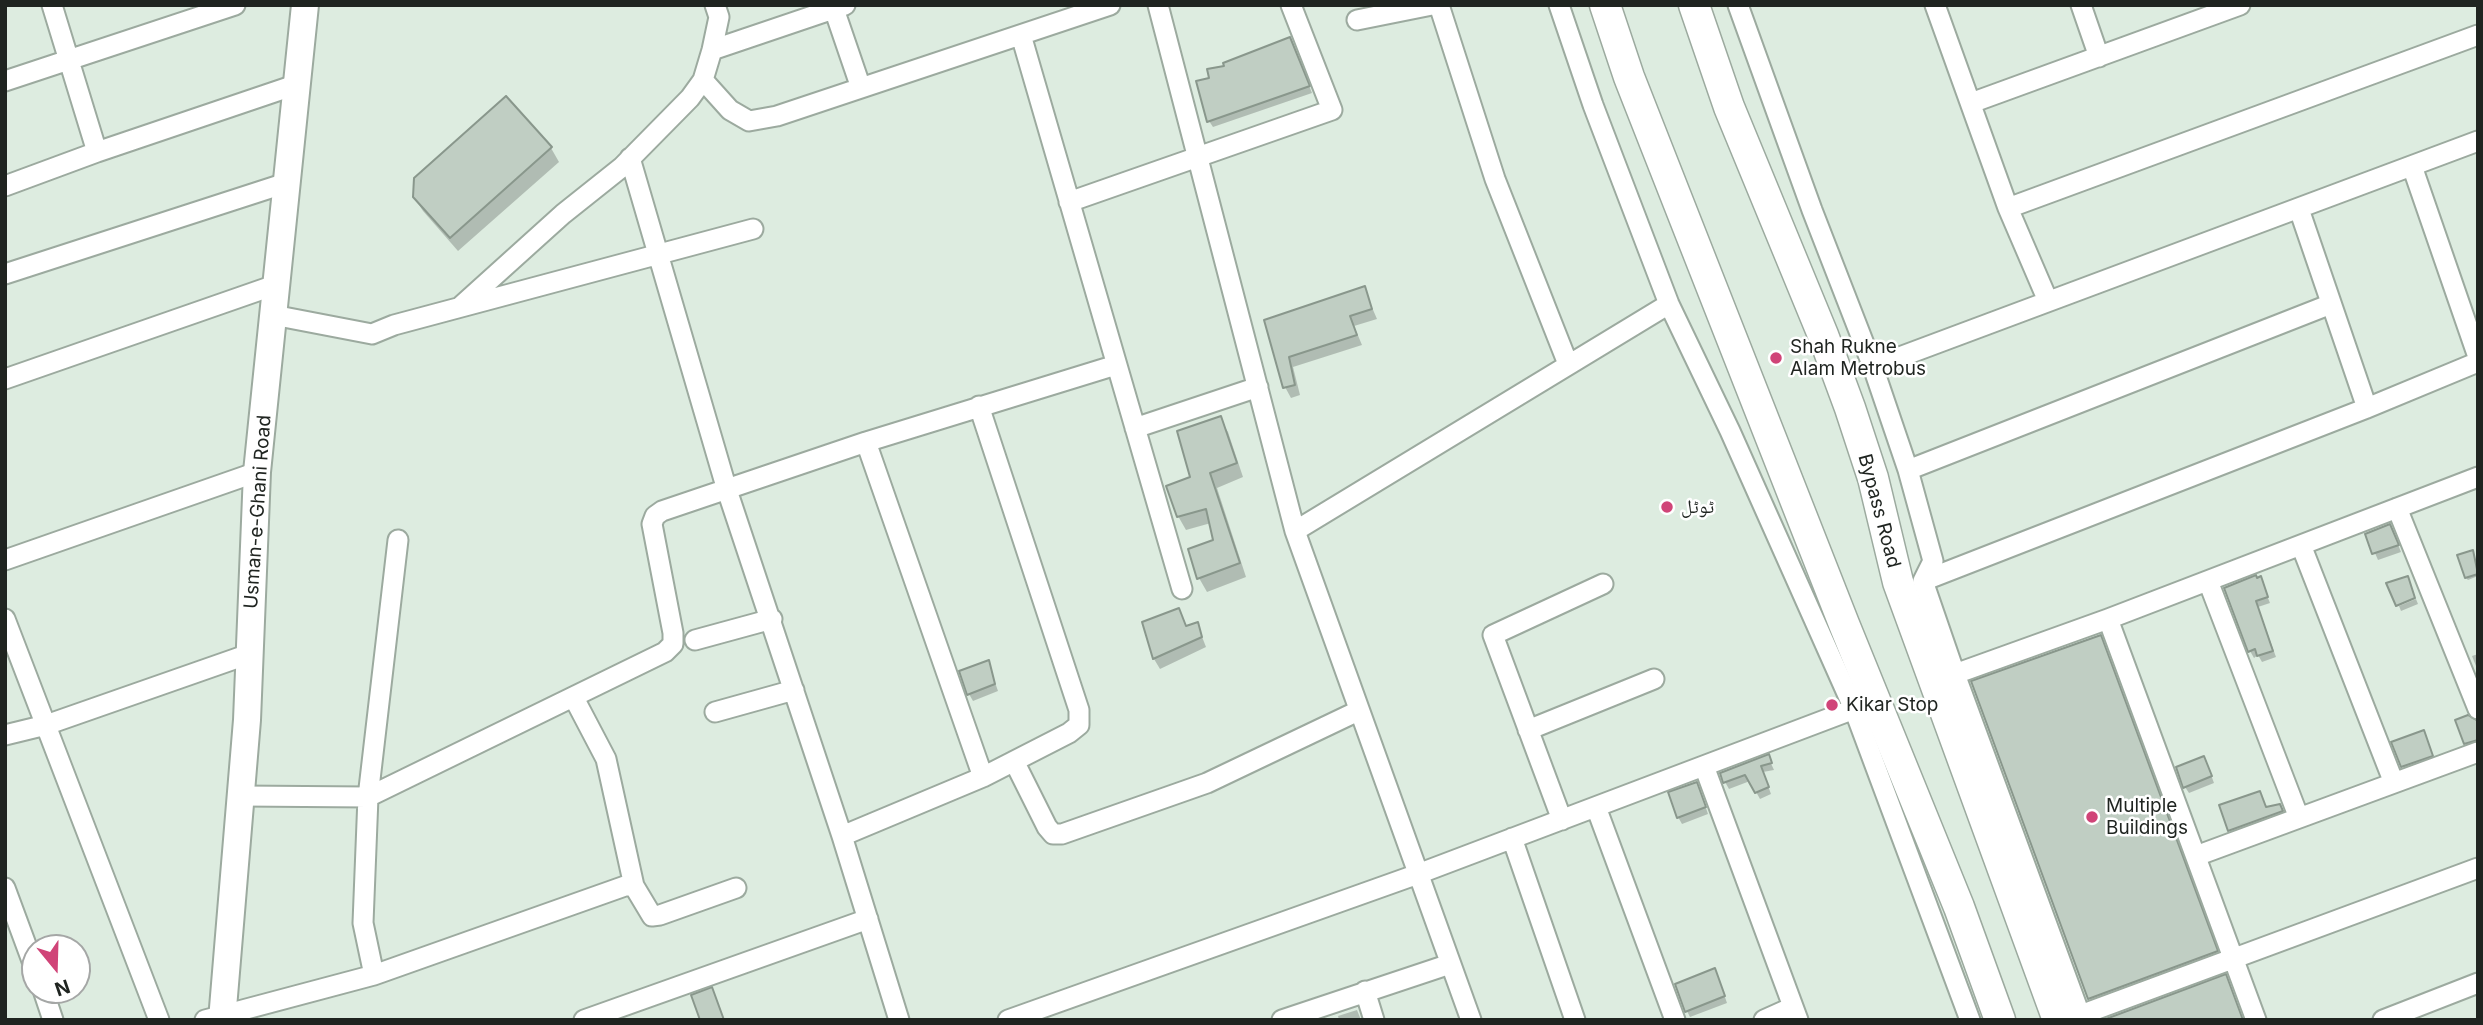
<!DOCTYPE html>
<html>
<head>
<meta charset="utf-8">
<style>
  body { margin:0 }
  #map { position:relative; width:2483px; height:1025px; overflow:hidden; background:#ddece0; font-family:Inter,sans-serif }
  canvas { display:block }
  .frame { position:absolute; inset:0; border:7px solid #1f2420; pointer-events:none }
  .north { position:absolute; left:21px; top:934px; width:70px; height:70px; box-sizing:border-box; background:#fff; border:2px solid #a5a7a6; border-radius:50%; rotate:161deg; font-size:19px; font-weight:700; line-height:28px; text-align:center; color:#1f2420 }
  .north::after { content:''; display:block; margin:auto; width:24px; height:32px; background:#d04478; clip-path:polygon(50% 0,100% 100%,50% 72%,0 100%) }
</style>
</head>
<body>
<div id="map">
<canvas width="2483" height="1025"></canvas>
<div class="frame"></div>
<div class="north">N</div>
</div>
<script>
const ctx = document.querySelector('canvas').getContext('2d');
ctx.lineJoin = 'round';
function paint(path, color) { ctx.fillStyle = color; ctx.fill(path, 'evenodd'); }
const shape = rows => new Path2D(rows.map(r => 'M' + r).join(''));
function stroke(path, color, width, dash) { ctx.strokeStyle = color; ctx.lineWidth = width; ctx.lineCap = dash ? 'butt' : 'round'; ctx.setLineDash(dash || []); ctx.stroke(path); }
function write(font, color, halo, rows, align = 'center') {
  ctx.font = font + ' Inter,"Noto Naskh Arabic",sans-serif'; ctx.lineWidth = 5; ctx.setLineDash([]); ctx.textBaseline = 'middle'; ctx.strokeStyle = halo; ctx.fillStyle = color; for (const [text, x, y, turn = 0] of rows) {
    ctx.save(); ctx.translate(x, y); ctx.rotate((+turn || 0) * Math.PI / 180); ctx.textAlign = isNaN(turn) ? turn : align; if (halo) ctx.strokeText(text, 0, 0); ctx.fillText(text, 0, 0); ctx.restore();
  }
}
paint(shape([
  [1293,45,1312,93,1213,127,1209,121,1212,80],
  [551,148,559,162,458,251,423,211,414,197],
  [1364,289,1377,319,1354,326,1362,345,1293,367,1300,395,1291,398,1285,387,1267,321],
  [1220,419,1228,432,1243,477,1217,488,1246,577,1207,592,1199,578,1215,541,1211,523,1186,530,1178,516],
  [2393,532,2401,552,2378,560,2367,535],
  [2474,555,2478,576,2468,580,2466,578],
  [2260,578,2270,603,2258,607,2276,657,2262,662,2258,655,2254,658,2250,651,2226,589],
  [2416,599,2418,604,2401,611,2399,606],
  [1178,610,1187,628,1197,624,1206,647,1160,669,1154,659,1144,623],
  [2101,639,2218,954,2091,1001,1973,682],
  [2478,654,2478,671,2472,656],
  [988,662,998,691,973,701,969,694],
  [2478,723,2478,748,2469,750,2465,743],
  [2427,739,2435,762,2406,773,2393,743],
  [1768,757,1774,770,1763,772,1771,794,1760,799,1750,781,1729,789,1725,782],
  [2207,764,2214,783,2189,793,2185,787],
  [1700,790,1708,814,1682,824,1678,817],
  [2260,793,2267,809,2280,806,2285,816,2235,841,2229,830],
  [1718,977,1727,1003,1690,1017,1687,1011],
  [1357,1010,1361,1020,1339,1020,1338,1016]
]), '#0003');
const building = shape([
  [1290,37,1310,86,1207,122,1196,81,1209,78,1207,69,1224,66,1223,63,1290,37],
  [506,96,552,147,450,238,413,197,414,178,506,96],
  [1365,286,1372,309,1350,316,1357,335,1289,357,1295,385,1283,388,1264,320,1365,286],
  [1221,416,1237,463,1210,473,1240,563,1197,579,1188,549,1213,540,1206,509,1177,517,1166,486,1190,477,1177,431,1221,416],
  [2390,524,2399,545,2372,554,2365,534,2390,524],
  [2473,550,2478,574,2465,578,2457,555,2473,550],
  [2256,575,2257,578,2261,576,2268,597,2256,601,2273,651,2257,656,2255,649,2248,652,2224,588,2256,575],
  [2408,576,2415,598,2396,606,2386,583,2408,576],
  [1179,608,1186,626,1198,622,1202,637,1153,659,1142,622,1179,608],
  [2101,635,2218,951,2088,999,1971,681,2101,635],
  [989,660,995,684,967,695,959,671,989,660],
  [2468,715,2478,721,2478,740,2464,744,2455,720,2468,715],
  [2424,730,2433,756,2401,767,2391,742,2424,730],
  [1769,754,1772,763,1761,766,1769,787,1755,793,1745,775,1723,783,1720,773,1769,754],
  [2204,756,2212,776,2183,788,2176,767,2204,756],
  [1697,782,1706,807,1677,818,1668,792,1697,782],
  [2260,791,2266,807,2280,804,2283,811,2228,831,2219,805,2260,791],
  [1715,968,1725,996,1685,1012,1675,984,1715,968],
  [2226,974,2243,1020,2103,1020,2226,974],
  [712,987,724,1020,700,1020,691,995,712,987]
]);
paint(building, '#c0cec3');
stroke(building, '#89978c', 2);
const street = shape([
  [52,5,97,152],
  [1158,5,1295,531,1471,1020],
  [1439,5,1495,179,1568,364],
  [1559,5,1593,105,1669,304,1730,431,1854,709,1970,1020],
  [1738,5,1812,210,1873,367,1908,470,1933,561,1923,581,1955,674,2082,1020],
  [1935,5,2008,208,2048,301],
  [2081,5,2099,57],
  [834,9,861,88],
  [1357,20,1432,5],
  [1021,35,1182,589],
  [712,50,845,5],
  [703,80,730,110,749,121,777,116,1110,5],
  [5,81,235,5],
  [1971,103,2240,5],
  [630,158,727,490,842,836,899,1020],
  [2412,166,2478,357],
  [5,186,97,152,295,85],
  [1069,202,1332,110,1291,5],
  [2008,208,2478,35],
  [2299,209,2367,408],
  [5,274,286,183],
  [461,306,563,214,622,167,690,98,703,80,712,50,719,17,715,5],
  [273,315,372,334,394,325,753,229],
  [1873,367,2478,141],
  [5,379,275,285],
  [1135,428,1258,387],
  [866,442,983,777],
  [1908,470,2331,304],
  [2397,508,2478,709],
  [1295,531,1669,304],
  [2301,545,2394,783],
  [5,560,257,472],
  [1923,581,2367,408,2478,362],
  [2208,581,2299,818],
  [5,619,159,1020],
  [2108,619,2256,1020],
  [695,640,772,619],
  [1955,674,2108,619,2478,477],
  [574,698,606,759,634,886],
  [715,712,794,690],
  [1528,730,1654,679],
  [5,735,46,725,249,654],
  [1014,761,1047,827,1053,834,1062,834,1207,783,1358,711],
  [1704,766,1798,1020],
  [241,796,368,797,665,652,673,644,673,633,652,524,655,516,662,511,866,442,1116,365],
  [1596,807,1675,1020],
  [1562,820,1493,635,1603,584],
  [842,836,983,777,1069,733,1079,725,1079,710,979,406],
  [1512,838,1575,1020],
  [2196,856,2478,752],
  [5,888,35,969],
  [374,975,363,923,368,797,398,540],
  [43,990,53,1020],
  [1365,991,1374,1020],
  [2070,1019,2478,868],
  [205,1020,374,975,625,886,634,886,652,916,660,915,736,888],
  [584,1020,868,919],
  [1008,1020,1418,874,1854,709],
  [1282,1020,1450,964],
  [1764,1020,1793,1007],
  [2383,1020,2478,983]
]);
const secondary = shape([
  [222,1020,247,720,257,472,305,5]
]);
const primary = shape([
  [1605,5,1629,77,1844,624,1959,907,2000,1020],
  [1694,5,1729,107,1823,335,1850,408,1873,478,1898,582,2058,1020]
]);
stroke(street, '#9caa9f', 23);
stroke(secondary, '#9caa9f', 30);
stroke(primary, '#9caa9f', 33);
stroke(street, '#fff', 19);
stroke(secondary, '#fff', 26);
stroke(primary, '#fff', 30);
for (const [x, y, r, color] of [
  [1776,358,7,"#d04478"],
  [1667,507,7,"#d04478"],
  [1832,705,7,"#d04478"],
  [2092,817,7,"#d04478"]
]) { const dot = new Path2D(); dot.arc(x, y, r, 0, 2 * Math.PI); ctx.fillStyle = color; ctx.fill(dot); stroke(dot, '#fff', 2.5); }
write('19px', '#1f2420', '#fff', [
  ["Shah Rukne",1790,347],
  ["Alam Metrobus",1790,369],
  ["ٹوٹل",1681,507],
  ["Kikar Stop",1846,705],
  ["Multiple",2106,806],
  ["Buildings",2106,828]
], 'left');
write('19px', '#1f2420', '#fff', [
  ["Bypass Road",1879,511,75],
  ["Usman-e-Ghani Road",258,512,-86]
]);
</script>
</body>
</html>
